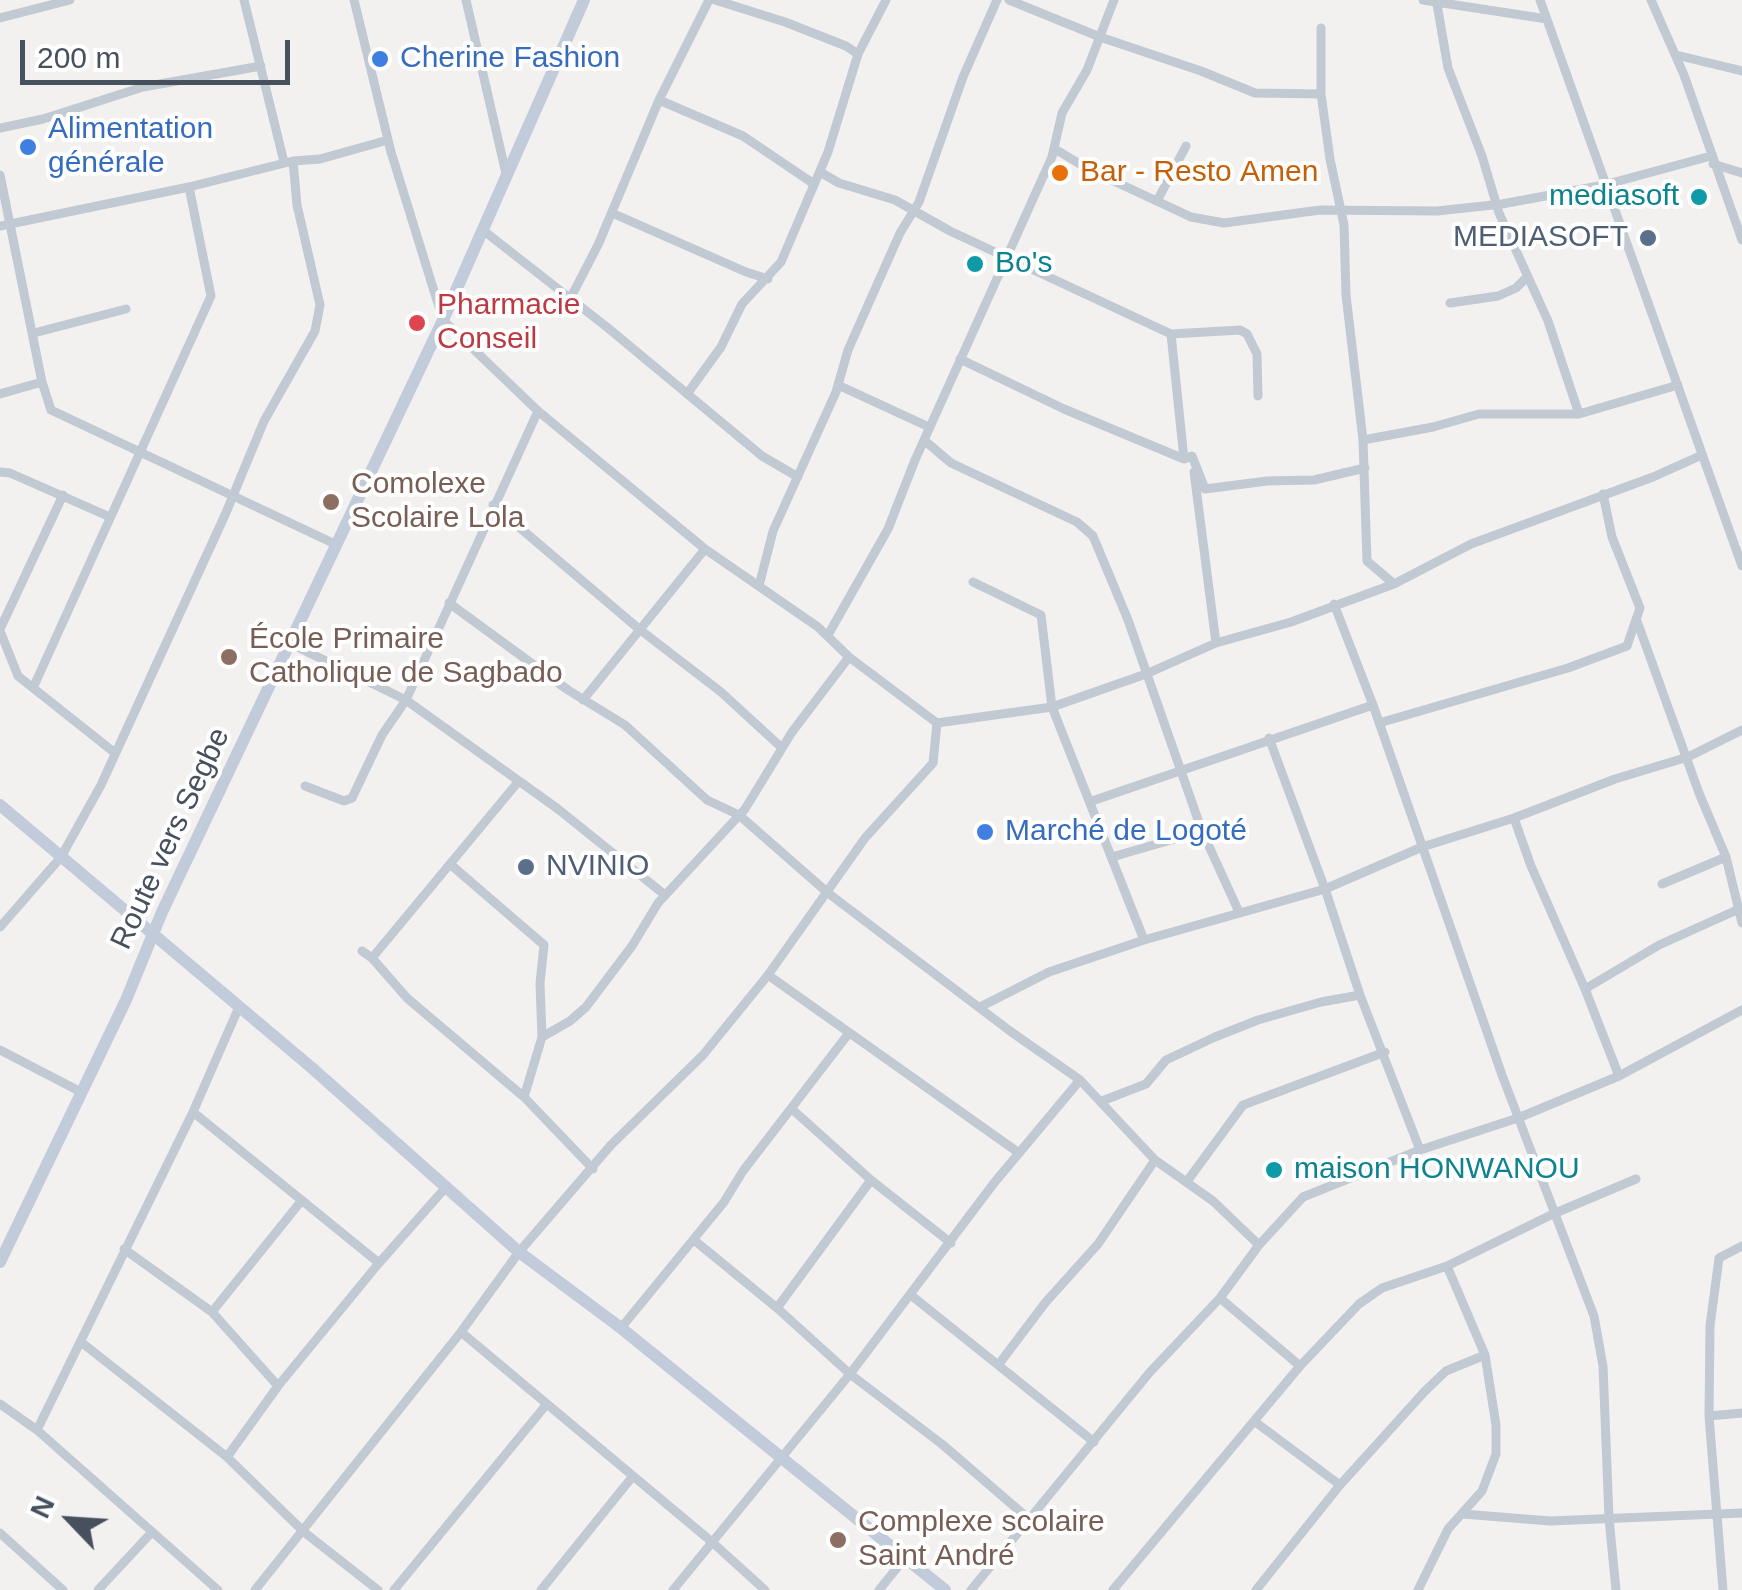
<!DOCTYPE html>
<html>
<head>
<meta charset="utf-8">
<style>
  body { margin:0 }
  #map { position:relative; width:1742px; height:1590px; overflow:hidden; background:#f3f0f0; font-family:Arial,sans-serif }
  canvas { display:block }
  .north { position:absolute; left:20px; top:1470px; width:100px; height:100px; -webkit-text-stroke:8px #fff; paint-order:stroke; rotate:295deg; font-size:28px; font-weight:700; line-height:40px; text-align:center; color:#47515e }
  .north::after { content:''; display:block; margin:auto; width:35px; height:45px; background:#47515e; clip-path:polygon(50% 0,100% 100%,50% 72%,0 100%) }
  .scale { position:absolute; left:20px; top:40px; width:270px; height:45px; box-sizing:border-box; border:5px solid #47515e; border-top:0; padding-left:12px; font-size:30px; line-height:35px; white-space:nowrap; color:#47515e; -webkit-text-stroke:8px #fff; paint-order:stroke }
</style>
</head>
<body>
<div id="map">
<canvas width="1742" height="1590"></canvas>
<div class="north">N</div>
<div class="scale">200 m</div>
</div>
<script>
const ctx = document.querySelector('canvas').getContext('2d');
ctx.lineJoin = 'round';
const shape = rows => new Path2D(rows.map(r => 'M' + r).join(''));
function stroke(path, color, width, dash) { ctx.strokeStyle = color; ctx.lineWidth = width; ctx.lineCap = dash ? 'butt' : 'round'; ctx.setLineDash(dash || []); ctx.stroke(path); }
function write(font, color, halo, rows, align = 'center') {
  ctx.font = font + ' Arial,sans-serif'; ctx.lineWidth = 8; ctx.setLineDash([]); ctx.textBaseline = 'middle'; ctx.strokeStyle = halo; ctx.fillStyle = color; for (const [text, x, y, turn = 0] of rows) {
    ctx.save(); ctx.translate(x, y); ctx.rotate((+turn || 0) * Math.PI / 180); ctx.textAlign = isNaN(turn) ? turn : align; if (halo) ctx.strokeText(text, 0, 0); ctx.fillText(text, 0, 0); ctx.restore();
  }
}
stroke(shape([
  [244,0,284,162],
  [354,0,391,152,443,320,538,411,705,549,818,627,849,657,937,723,1052,707,1146,674,1216,643,1291,622,1394,584,1471,544,1653,477,1702,455],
  [466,0,507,178],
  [715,0,785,22,846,46,858,54],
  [1009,0,1100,37,1201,71,1255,93,1321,94,1330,159,1344,225,1346,295,1363,440,1367,561,1394,584],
  [1423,0,1547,19],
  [1540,0,1742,566],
  [1651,0,1684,75,1742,240],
  [1437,4,1448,68,1482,156,1499,213,1548,321,1579,414],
  [0,18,70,0],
  [1676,55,1742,71],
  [1321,94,1321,28],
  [659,100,743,136,814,184],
  [0,128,43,119,143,87,261,66],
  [1055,149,1088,169,1191,217,1224,223,1320,210,1437,211,1502,204,1604,185,1711,156],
  [293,161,320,159,388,140],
  [1713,164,1742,173],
  [820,172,839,183,895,200,950,231,1171,334,1184,459,1192,456,1205,489,1267,481,1314,480,1365,468],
  [0,175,42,382,51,410,335,544],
  [1157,201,1186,146],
  [612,213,746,272,768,279],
  [0,226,189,187,293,161,297,205,320,305,315,331,264,421,225,515,101,785,61,857,0,927],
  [484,231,608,328,762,456,798,477],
  [570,299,598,245,659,100,709,0],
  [1450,303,1498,296,1516,288,1526,278],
  [34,333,126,309],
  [1171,334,1240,330,1247,334,1257,354,1258,396],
  [960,359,1064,409,1184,459],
  [838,385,929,427],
  [0,394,42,382],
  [687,394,721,347,742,304,781,262,828,152,858,54,886,0],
  [924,440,951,463,1077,522,1093,536,1128,620,1202,831,1239,912],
  [1363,440,1433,427,1479,414,1579,414,1678,385],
  [0,472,10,473,110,517],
  [1194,472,1216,643],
  [493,505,639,629,721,692,782,748],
  [973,582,1041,615,1052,707,1144,940],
  [759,586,773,531,836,392,848,350,900,233,919,202,963,77,997,0],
  [449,603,568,690,625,725,707,800,739,815,828,893,1010,1031,1080,1080,1155,1160,1213,1201,1259,1245,1220,1298,1150,1372,971,1590],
  [1334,604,1373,705,1502,1075,1594,1316,1603,1366,1609,1518,1616,1590],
  [1637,621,1699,793,1726,857,1742,923],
  [0,629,63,495],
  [0,631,18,676,115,753],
  [828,635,888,529,915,460,1052,157,1062,113,1087,70,1114,0],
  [289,643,406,700,558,809,665,895],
  [33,688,211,296,189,187],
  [583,700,705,549],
  [1379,723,1568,668,1627,646,1640,608,1612,537,1603,494],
  [1269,738,1325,889,1360,995,1420,1150],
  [305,786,344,801,352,798,382,735,406,700,538,411],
  [1092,801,1373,705],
  [1514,818,1531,866,1585,989],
  [1112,857,1202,831],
  [450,864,544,945,540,983,542,1037,524,1097],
  [1662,884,1726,857],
  [362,951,372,958,407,998,524,1097,593,1169],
  [372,958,518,782],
  [768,975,1019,1153],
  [980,1007,1049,972,1144,940,1325,889,1422,847,1514,818,1615,779,1688,757,1742,730],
  [542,1037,570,1021,586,1007,632,946,658,903,745,809,792,732,849,657],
  [0,1050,81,1092],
  [1619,1076,1585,989,1659,945,1739,909],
  [1102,1101,1146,1084,1166,1060,1215,1037,1258,1020,1321,1002,1360,995],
  [793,1110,871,1180,951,1243],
  [193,1112,379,1263],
  [1188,1180,1243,1105,1385,1052],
  [694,1240,777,1308,850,1374,943,1445,1030,1520],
  [1259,1245,1303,1197,1420,1150,1518,1118,1619,1076,1742,1010],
  [124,1249,212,1312,278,1386],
  [912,1296,1094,1442],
  [1220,1298,1300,1366],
  [777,1308,871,1180],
  [212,1312,302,1200],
  [621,1328,724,1202,743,1171,849,1033],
  [461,1332,712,1542,765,1590],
  [81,1342,227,1457,304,1532,378,1590],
  [999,1364,1045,1303,1098,1244,1155,1160],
  [0,1404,37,1430,218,1590],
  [1709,1416,1742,1413],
  [1254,1421,1340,1485],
  [37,1430,193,1112,239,1007],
  [227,1457,278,1386,379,1263,447,1186],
  [1463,1514,1550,1521,1742,1513],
  [0,1533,63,1590],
  [98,1590,152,1532],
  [255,1590,461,1332,519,1252,611,1145,703,1055,768,975,865,838,933,763,937,723],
  [394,1590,546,1405],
  [541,1590,633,1476],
  [673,1590,850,1374,994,1183,1080,1080],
  [879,1590,905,1558],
  [1113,1590,1300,1366,1359,1304,1382,1288,1447,1266,1553,1214,1636,1179],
  [1256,1590,1340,1485,1425,1391,1446,1371,1485,1355],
  [1418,1590,1448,1529,1482,1491,1496,1454,1496,1425,1485,1355,1447,1266],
  [1723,1590,1709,1416,1710,1326,1719,1258,1742,1246]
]), '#c1c9d2', 9);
stroke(shape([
  [0,805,312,1068,519,1252,621,1328,945,1590],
  [0,1262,126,1000,162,912,443,320,584,0]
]), '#c2cbd9', 12);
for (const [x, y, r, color] of [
  [380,59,10,"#3f7fe0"],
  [28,147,10,"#3f7fe0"],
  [1060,173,10,"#e8710a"],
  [1699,197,10,"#0f9aa8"],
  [1648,238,10,"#5c6f8a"],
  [975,264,10,"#0f9aa8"],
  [417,323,10,"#e0444e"],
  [331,502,10,"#8d6e63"],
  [229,657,10,"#8d6e63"],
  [985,832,10,"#3f7fe0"],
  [526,867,10,"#5c6f8a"],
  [1274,1170,10,"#0f9aa8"],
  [838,1540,10,"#8d6e63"]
]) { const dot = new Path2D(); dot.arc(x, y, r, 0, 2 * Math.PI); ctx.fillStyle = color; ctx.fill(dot); stroke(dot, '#fff', 4); }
write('30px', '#366cbe', '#fff', [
  ["Cherine Fashion",400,59],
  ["Alimentation",48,130],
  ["générale",48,164],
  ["Marché de Logoté",1005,832]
], 'left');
write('30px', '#c56008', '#fff', [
  ["Bar - Resto Amen",1080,173]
], 'left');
write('30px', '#0d838f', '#fff', [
  ["mediasoft",1679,197,"right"],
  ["Bo's",995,264],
  ["maison HONWANOU",1294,1170]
], 'left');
write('30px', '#4e5e75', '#fff', [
  ["MEDIASOFT",1628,238],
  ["NVINIO",546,867,"left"]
], 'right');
write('30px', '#be3a42', '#fff', [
  ["Pharmacie",437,306],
  ["Conseil",437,340]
], 'left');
write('30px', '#785e54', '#fff', [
  ["Comolexe",351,485],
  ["Scolaire Lola",351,519],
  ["École Primaire",249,640],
  ["Catholique de Sagbado",249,674],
  ["Complexe scolaire",858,1523],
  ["Saint André",858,1557]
], 'left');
write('30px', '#47515e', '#fff', [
  ["Route vers Segbe",171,839,-65]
]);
</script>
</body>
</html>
